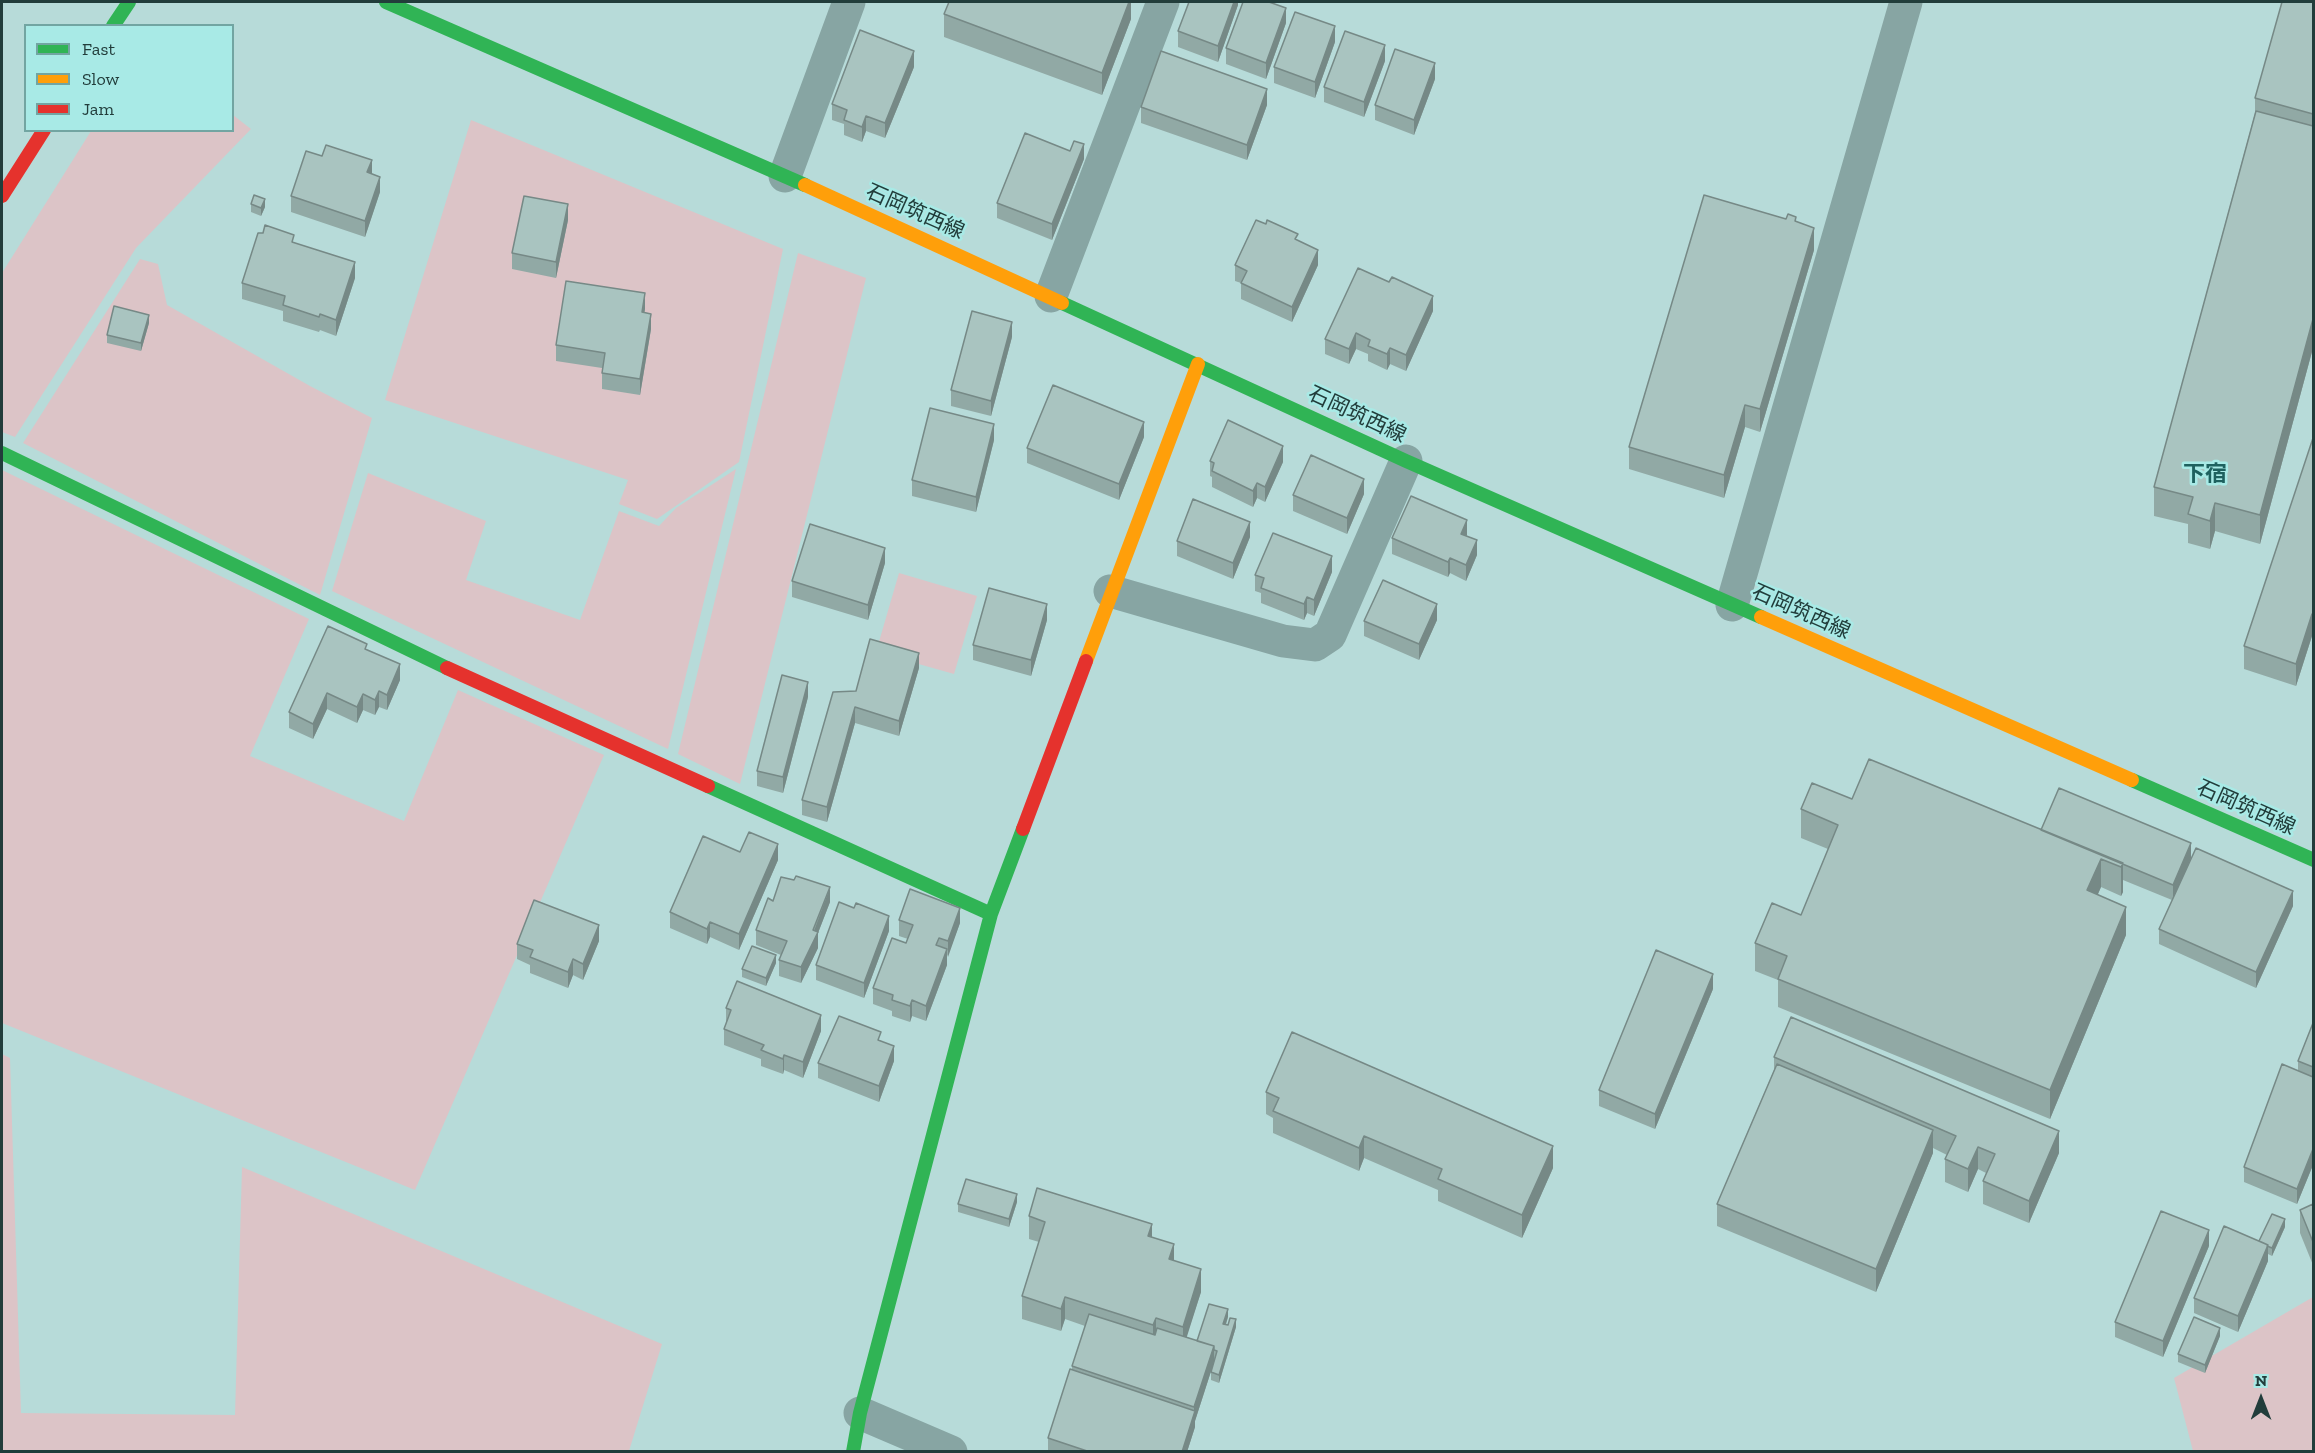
<!DOCTYPE html>
<html>
<head>
<meta charset="utf-8">
<style>
  body { margin:0 }
  #map { position:relative; width:2315px; height:1453px; overflow:hidden; background:#b7dbd9; font-family:"Zilla Slab",serif }
  canvas { display:block }
  .frame { position:absolute; inset:0; border:3px solid #223d3b; pointer-events:none }
  .legend { position:absolute; left:24px; top:24px; width:210px; height:108px; box-sizing:border-box; background:#a8eae6; border:2px solid #72a5a2; margin:0; padding:8px 10px; list-style:none; font-size:18px; color:#223d3b }
  .legend li { display:flex; align-items:center; gap:12px; height:30px }
  .legend b { width:30px; border:2px solid #72a5a2 }
  .north { position:absolute; left:2231px; top:1369px; width:60px; height:60px; -webkit-text-stroke:4px #a8eae6; paint-order:stroke; rotate:0deg; font-size:16px; font-weight:700; line-height:24px; text-align:center; color:#223d3b }
  .north::after { content:''; display:block; margin:auto; width:21px; height:27px; background:#223d3b; clip-path:polygon(50% 0,100% 100%,50% 72%,0 100%) }
</style>
</head>
<body>
<div id="map">
<canvas width="2315" height="1453"></canvas>
<div class="frame"></div>
<ul class="legend">
<li><b style="height:8px;background:#30b455"></b>Fast</li>
<li><b style="height:8px;background:#ff9f0a"></b>Slow</li>
<li><b style="height:8px;background:#e5322d"></b>Jam</li>
</ul>
<div class="north">N</div>
</div>
<script>
const ctx = document.querySelector('canvas').getContext('2d');
ctx.lineJoin = 'round';
function paint(path, color) { ctx.fillStyle = color; ctx.fill(path, 'evenodd'); }
const shape = rows => new Path2D(rows.map(r => 'M' + r).join(''));
function stroke(path, color, width, dash) { ctx.strokeStyle = color; ctx.lineWidth = width; ctx.lineCap = dash ? 'butt' : 'round'; ctx.setLineDash(dash || []); ctx.stroke(path); }
function write(font, color, halo, rows, align = 'center') {
  ctx.font = font + ' "Zilla Slab","Noto Sans JP",serif'; ctx.lineWidth = 5; ctx.setLineDash([]); ctx.textBaseline = 'middle'; ctx.strokeStyle = halo; ctx.fillStyle = color; for (const [text, x, y, turn = 0] of rows) {
    ctx.save(); ctx.translate(x, y); ctx.rotate((+turn || 0) * Math.PI / 180); ctx.textAlign = isNaN(turn) ? turn : align; if (halo) ctx.strokeText(text, 0, 0); ctx.fillText(text, 0, 0); ctx.restore();
  }
}
paint(shape([
  [233,115,251,129,136,248,15,437,2,432,2,273,91,131,232,130],
  [471,120,783,249,739,462,657,519,619,504,628,480,385,400],
  [798,253,866,278,740,784,678,754],
  [140,259,158,264,167,305,310,386,372,418,320,595,23,443],
  [736,469,668,749,332,591,368,473,486,521,466,580,580,620,619,511,659,526,676,508],
  [2,470,309,619,250,756,404,821,458,690,604,755,415,1190,2,1023],
  [899,573,977,596,954,674,876,652],
  [2,1054,10,1058,21,1413,235,1415,242,1167,662,1344,629,1451,2,1451],
  [2313,1297,2313,1451,2193,1451,2174,1378]
]), '#dcc4c7');
stroke(shape([
  [785,176,849,2],
  [1051,296,1163,2],
  [1110,591,1283,641,1315,645,1330,635,1406,461],
  [1732,605,1906,2],
  [860,1413,951,1452]
]), '#87a5a3', 33);
stroke(shape([
  [386,2,805,185],
  [113,26,129,2],
  [1062,303,1406,461,1761,617],
  [2,453,447,668],
  [2132,780,2314,860],
  [708,786,991,914],
  [853,1452,860,1413,991,914,1023,829]
]), '#30b455', 14);
stroke(shape([
  [805,185,1062,303],
  [1761,617,2132,780],
  [1086,661,1198,364]
]), '#ff9f0a', 14);
stroke(shape([
  [2,196,44,130],
  [447,668,708,786],
  [1023,829,1086,661]
]), '#e5322d', 14);
paint(shape([
  [1131,2,1131,19,1102,95,944,37,944,14],
  [1238,2,1238,5,1218,62,1178,47,1178,31],
  [2313,2,2313,348,2260,544,2215,531,2210,549,2188,543,2188,524,2154,516,2154,487,2255,113,2255,98],
  [1286,23,1266,79,1226,64,1226,48],
  [1335,42,1315,98,1274,83,1274,67],
  [1385,61,1364,117,1324,102,1324,87],
  [914,67,885,138,866,131,862,142,844,135,844,124,832,120,832,104],
  [1435,79,1414,135,1375,120,1375,105],
  [1267,105,1247,160,1141,123,1141,107],
  [1084,159,1052,240,997,218,997,203],
  [372,174,380,192,365,237,291,212,291,196],
  [251,204,265,207,261,216,251,212],
  [568,220,556,278,512,269,512,253],
  [1796,222,1814,250,1760,432,1745,427,1724,498,1629,469,1629,447],
  [1298,240,1318,265,1292,322,1241,299,1241,283,1235,281,1235,265],
  [294,243,355,278,336,336,320,330,319,332,283,321,283,311,242,299,242,283],
  [645,309,644,312,651,329,640,395,602,389,602,368,556,361,556,345],
  [1433,311,1406,371,1390,364,1387,370,1368,361,1368,354,1356,349,1349,364,1325,354,1325,339],
  [149,323,141,351,107,343,107,335],
  [1012,337,991,416,951,406,951,390],
  [1144,437,1119,500,1027,463,1027,448],
  [2313,438,2313,637,2312,636,2296,686,2244,669,2244,646],
  [994,440,976,512,912,496,912,480],
  [1210,461,1283,462,1265,502,1257,498,1253,507,1212,487,1212,477,1210,476],
  [1364,494,1347,534,1293,511,1293,495],
  [1467,536,1477,555,1466,581,1450,573,1448,577,1392,554,1392,538],
  [1250,537,1233,579,1177,556,1177,541],
  [885,563,868,620,792,597,792,581],
  [1332,572,1314,616,1307,613,1304,620,1261,603,1261,593,1255,591,1255,575],
  [1047,620,1031,676,973,660,973,645],
  [1437,620,1419,660,1364,636,1364,621],
  [367,650,400,680,387,710,379,707,375,715,363,710,357,723,327,709,313,739,289,728,289,712],
  [919,668,899,736,855,723,827,822,802,815,802,800,856,691],
  [808,697,783,793,757,786,757,771],
  [1852,799,2041,830,2191,857,2293,906,2256,988,2159,944,2159,929,2172,900,2123,880,2123,892,2121,896,2101,887,2098,894,2126,935,2050,1119,1778,1007,1778,980,1755,971,1755,943,1801,915,1828,849,1801,838,1801,809],
  [740,852,778,860,739,950,710,937,707,944,670,928,670,912],
  [773,901,830,902,818,933,818,948,801,983,779,976,779,960,781,955,756,945,756,930],
  [899,920,960,923,947,957,947,965,926,1021,912,1016,910,1022,892,1016,892,1011,873,1004,873,988,906,943,908,939,899,936],
  [889,931,864,998,816,980,816,965],
  [599,941,583,980,573,975,568,988,530,973,530,965,517,959,517,944],
  [776,963,766,986,742,977,742,969],
  [1713,989,1655,1129,1599,1106,1599,1090],
  [726,1008,821,1031,803,1078,784,1070,783,1074,761,1066,761,1059,724,1045,724,1029,726,1024],
  [2313,1023,2313,1165,2297,1204,2244,1182,2244,1167,2298,1071,2298,1061],
  [881,1041,894,1061,879,1102,818,1078,818,1063],
  [1774,1057,2059,1153,2029,1223,1983,1204,1983,1181,1986,1173,1978,1169,1968,1192,1945,1182,1945,1159,1947,1155,1933,1148,1933,1153,1876,1292,1717,1226,1717,1204,1774,1070],
  [1266,1092,1553,1168,1522,1238,1438,1201,1438,1190,1364,1158,1359,1171,1273,1133,1273,1118,1266,1114],
  [1017,1202,1009,1227,958,1212,958,1204],
  [2313,1204,2313,1265,2300,1233,2300,1210],
  [1029,1216,1152,1237,1201,1292,1186,1337,1197,1341,1228,1317,1226,1325,1236,1327,1219,1383,1211,1380,1211,1372,1215,1359,1214,1358,1214,1362,1195,1421,1195,1427,1187,1452,1048,1452,1048,1438,1072,1369,1072,1366,1085,1326,1065,1319,1061,1331,1022,1319,1022,1296,1039,1242,1029,1239],
  [2285,1227,2272,1256,2268,1254,2268,1261,2238,1332,2194,1313,2194,1298,2259,1241],
  [2209,1246,2163,1357,2115,1337,2115,1322],
  [2220,1336,2205,1373,2178,1362,2178,1354]
]), '#91a9a5');
paint(shape([
  [1129,2,1131,2,1131,19,1102,95,1102,73],
  [1234,2,1238,2,1238,5,1218,62,1218,46],
  [1286,8,1286,23,1266,79,1266,63],
  [1335,26,1335,42,1315,98,1315,82],
  [1385,45,1385,61,1364,117,1364,102],
  [914,51,914,67,885,138,885,123],
  [1435,63,1435,79,1414,135,1414,120],
  [1267,89,1267,105,1247,160,1247,145],
  [866,116,866,131,862,142,862,127],
  [1084,144,1084,159,1052,240,1052,224],
  [372,160,372,176,367,172],
  [380,177,380,192,365,237,365,221],
  [265,199,265,207,261,216,261,208],
  [568,204,568,220,556,278,556,262],
  [1814,228,1814,250,1760,432,1760,409],
  [1318,250,1318,265,1292,322,1292,307],
  [355,262,355,278,336,336,336,320],
  [645,293,645,309,642,328,642,312],
  [1433,296,1433,311,1406,371,1406,355],
  [651,314,651,329,640,395,640,379],
  [149,315,149,323,141,351,141,343],
  [2313,319,2313,348,2260,544,2260,515],
  [1012,322,1012,337,991,416,991,401],
  [1356,333,1356,349,1349,364,1349,349],
  [1390,348,1390,364,1387,370,1387,354],
  [1745,405,1745,427,1724,498,1724,475],
  [1144,422,1144,437,1119,500,1119,484],
  [994,424,994,440,976,512,976,497],
  [1283,446,1283,462,1265,502,1265,487],
  [1364,479,1364,494,1347,534,1347,518],
  [1257,483,1257,498,1253,507,1253,491],
  [2215,503,2215,531,2210,549,2210,521],
  [1467,520,1467,535,1461,549,1461,534],
  [1250,522,1250,537,1233,579,1233,563],
  [1477,540,1477,555,1466,581,1466,565],
  [885,548,885,563,868,620,868,605],
  [1332,556,1332,572,1314,616,1314,600],
  [1450,558,1450,573,1448,577,1448,562],
  [1307,597,1307,613,1304,620,1304,604],
  [1047,604,1047,620,1031,676,1031,660],
  [1437,604,1437,620,1419,660,1419,644],
  [2312,614,2312,636,2296,686,2296,664],
  [919,653,919,668,899,736,899,721],
  [400,664,400,680,387,710,387,695],
  [808,682,808,697,783,793,783,777],
  [379,691,379,707,375,715,375,700],
  [327,693,327,709,313,739,313,724],
  [363,694,363,710,357,723,357,707],
  [855,707,855,723,827,822,827,807],
  [2191,843,2191,858,2173,901,2173,885],
  [778,844,778,860,739,950,739,934],
  [2101,859,2101,887,2087,919,2087,890],
  [2123,863,2123,892,2121,896,2121,867],
  [830,887,830,902,818,933,818,948,801,983,801,967],
  [2293,891,2293,906,2256,988,2256,972],
  [2126,907,2126,935,2050,1119,2050,1090],
  [960,908,960,923,948,957,948,941],
  [889,916,889,931,864,998,864,983],
  [710,922,710,937,707,944,707,929],
  [599,925,599,941,583,980,583,964],
  [947,949,947,965,926,1021,926,1006],
  [776,955,776,963,766,986,766,978],
  [573,959,573,975,568,988,568,972],
  [1713,974,1713,989,1655,1129,1655,1114],
  [912,1000,912,1016,910,1022,910,1006],
  [821,1015,821,1031,803,1078,803,1062],
  [894,1046,894,1061,879,1102,879,1086],
  [784,1055,784,1070,783,1074,783,1059],
  [1933,1130,1933,1153,1876,1292,1876,1269],
  [2059,1131,2059,1153,2029,1223,2029,1201],
  [1364,1136,1364,1158,1359,1171,1359,1148],
  [1553,1146,1553,1168,1522,1238,1522,1215],
  [1978,1147,1978,1169,1968,1192,1968,1169],
  [2313,1149,2313,1165,2297,1204,2297,1189],
  [1017,1194,1017,1202,1009,1227,1009,1219],
  [2285,1219,2285,1227,2272,1256,2272,1248],
  [1152,1224,1152,1247,1148,1236],
  [2209,1230,2209,1246,2163,1357,2163,1341],
  [1174,1244,1174,1266,1169,1259],
  [2268,1245,2268,1261,2238,1332,2238,1316],
  [1201,1269,1201,1292,1183,1349,1183,1327],
  [1065,1297,1065,1319,1061,1331,1061,1309],
  [1228,1309,1228,1317,1223,1332,1223,1324],
  [1156,1318,1156,1341,1153,1348,1153,1325],
  [1236,1319,1236,1327,1219,1383,1219,1375],
  [2220,1328,2220,1336,2205,1373,2205,1365],
  [1214,1346,1214,1362,1195,1421,1195,1427,1187,1452,1182,1452,1194,1413,1194,1407]
]), '#768986');
const building = shape([
  [949,2,1129,2,1102,73,944,14,949,2],
  [1189,2,1234,2,1218,46,1178,31,1189,2],
  [1243,2,1269,2,1286,8,1266,63,1226,48,1243,2],
  [2282,2,2313,2,2313,114,2255,98,2282,2],
  [1295,12,1335,26,1315,82,1274,67,1295,12],
  [860,30,914,51,885,123,866,116,862,127,844,120,847,110,832,104,860,30],
  [1345,31,1385,45,1364,102,1324,87,1345,31],
  [1395,49,1435,63,1414,120,1375,105,1395,49],
  [1161,51,1267,89,1247,145,1141,107,1161,51],
  [2256,111,2313,126,2313,319,2260,515,2215,503,2210,521,2188,514,2193,497,2154,487,2256,111],
  [1025,133,1070,151,1074,141,1084,144,1052,224,997,203,1025,133],
  [326,145,372,160,367,172,380,177,365,221,291,196,306,151,322,156,326,145],
  [254,195,265,199,261,208,251,204,254,195],
  [1704,195,1786,219,1788,214,1796,217,1795,221,1814,228,1760,409,1745,405,1724,475,1629,447,1704,195],
  [524,196,568,204,556,262,512,253,524,196],
  [1256,220,1266,224,1267,220,1298,234,1295,239,1318,250,1292,307,1241,283,1247,271,1235,265,1256,220],
  [265,225,294,235,292,242,355,262,336,320,320,314,319,317,283,305,285,296,242,283,258,233,263,233,265,225],
  [1358,268,1389,282,1392,277,1433,296,1406,355,1390,348,1387,354,1368,346,1370,340,1356,333,1349,349,1325,339,1358,268],
  [566,281,645,293,642,312,651,314,640,379,602,373,605,353,556,345,566,281],
  [114,306,149,315,141,343,107,335,114,306],
  [972,311,1012,322,991,401,951,390,972,311],
  [1053,385,1144,422,1119,484,1027,448,1053,385],
  [930,408,994,424,976,497,912,480,930,408],
  [1228,420,1283,446,1265,487,1257,483,1253,491,1212,471,1214,463,1210,461,1228,420],
  [2313,438,2313,614,2312,614,2296,664,2244,646,2313,438],
  [1311,455,1364,479,1347,518,1293,495,1311,455],
  [1411,496,1467,520,1461,534,1477,540,1466,565,1450,558,1448,562,1392,538,1411,496],
  [1193,499,1250,522,1233,563,1177,541,1193,499],
  [810,524,885,548,868,605,792,581,810,524],
  [1273,533,1332,556,1314,600,1307,597,1304,604,1261,588,1264,578,1255,575,1273,533],
  [1383,580,1437,604,1419,644,1364,621,1383,580],
  [989,588,1047,604,1031,660,973,645,989,588],
  [328,626,367,644,365,649,400,664,387,695,379,691,375,700,363,694,357,707,327,693,313,724,289,712,328,626],
  [870,639,919,653,899,721,855,707,827,807,802,800,833,692,856,691,870,639],
  [782,675,808,682,783,777,757,771,782,675],
  [1869,759,2123,863,2121,867,2101,859,2087,890,2126,907,2050,1090,1778,979,1787,956,1755,943,1772,903,1801,915,1838,825,1801,809,1812,783,1852,799,1869,759],
  [2059,788,2191,843,2173,885,2041,830,2059,788],
  [749,832,778,844,739,934,710,922,707,929,670,912,703,836,740,852,749,832],
  [2196,848,2293,891,2256,972,2159,929,2196,848],
  [796,876,830,887,813,930,818,932,801,967,779,960,787,941,756,930,768,898,773,901,781,877,794,880,796,876],
  [910,889,960,908,948,941,939,938,936,945,947,949,926,1006,912,1000,910,1006,892,1000,893,995,873,988,892,938,906,943,913,925,899,920,910,889],
  [534,900,599,925,583,964,573,959,568,972,530,957,533,950,517,944,534,900],
  [839,902,854,908,856,903,889,916,864,983,816,965,839,902],
  [752,946,776,955,766,978,742,969,752,946],
  [1656,950,1713,974,1655,1114,1599,1090,1656,950],
  [737,981,821,1015,803,1062,784,1055,783,1059,761,1050,764,1045,724,1029,731,1010,726,1008,737,981],
  [839,1016,881,1032,878,1040,894,1046,879,1086,818,1063,839,1016],
  [1791,1017,2059,1131,2029,1201,1983,1181,1995,1154,1978,1147,1968,1169,1945,1159,1956,1136,1774,1057,1791,1017],
  [2313,1023,2313,1067,2298,1061,2313,1023],
  [1292,1032,1553,1146,1522,1215,1438,1179,1442,1169,1364,1136,1359,1148,1273,1111,1279,1098,1266,1092,1292,1032],
  [1777,1064,1933,1130,1876,1269,1717,1204,1777,1064],
  [2282,1064,2313,1077,2313,1149,2297,1189,2244,1167,2282,1064],
  [966,1179,1017,1194,1009,1219,958,1204,966,1179],
  [1037,1188,1152,1224,1148,1236,1174,1244,1169,1259,1201,1269,1183,1327,1156,1318,1153,1325,1065,1297,1061,1309,1022,1296,1045,1222,1029,1216,1037,1188],
  [2313,1204,2313,1242,2300,1210,2313,1204],
  [2161,1211,2209,1230,2163,1341,2115,1322,2161,1211],
  [2272,1214,2285,1219,2272,1248,2267,1246,2268,1245,2259,1241,2272,1214],
  [2224,1226,2268,1245,2238,1316,2194,1298,2224,1226],
  [1209,1304,1228,1309,1223,1324,1228,1325,1230,1318,1236,1319,1219,1375,1211,1372,1217,1351,1214,1350,1214,1346,1197,1341,1209,1304],
  [1089,1314,1155,1335,1157,1328,1214,1346,1194,1407,1072,1366,1089,1314],
  [2194,1317,2220,1328,2205,1365,2178,1354,2194,1317],
  [1070,1369,1195,1411,1182,1452,1090,1452,1048,1438,1070,1369]
]);
paint(building, '#a9c4c0');
stroke(building, '#768986', 1.5);
write('21px', '#223d3b', '#a8eae6', [
  ["石岡筑西線",915,212,24],
  ["石岡筑西線",1357,415,25],
  ["石岡筑西線",1801,612,24],
  ["石岡筑西線",2246,808,24]
]);
write('bold 22px', '#1e615f', '#a8eae6', [
  ["下宿",2205,475]
]);
</script>
</body>
</html>
